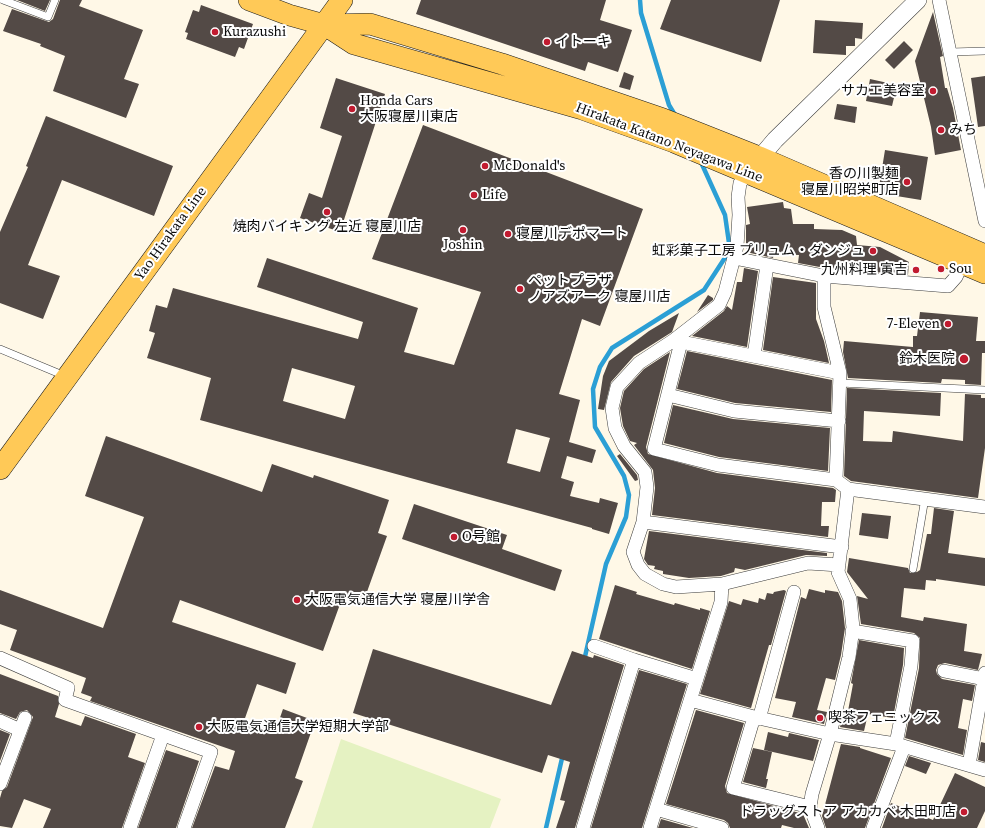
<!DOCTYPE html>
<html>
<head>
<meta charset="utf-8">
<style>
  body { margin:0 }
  canvas { display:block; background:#fff8e7 }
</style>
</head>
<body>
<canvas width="985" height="828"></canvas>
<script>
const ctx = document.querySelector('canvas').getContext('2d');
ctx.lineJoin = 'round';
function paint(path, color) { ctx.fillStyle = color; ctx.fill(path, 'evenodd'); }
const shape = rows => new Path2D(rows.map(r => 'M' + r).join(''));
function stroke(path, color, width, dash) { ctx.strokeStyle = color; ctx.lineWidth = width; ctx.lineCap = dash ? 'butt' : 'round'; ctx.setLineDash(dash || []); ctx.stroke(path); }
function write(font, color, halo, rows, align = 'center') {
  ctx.font = font + ' "Source Serif 4","Noto Sans JP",serif'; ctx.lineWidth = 4; ctx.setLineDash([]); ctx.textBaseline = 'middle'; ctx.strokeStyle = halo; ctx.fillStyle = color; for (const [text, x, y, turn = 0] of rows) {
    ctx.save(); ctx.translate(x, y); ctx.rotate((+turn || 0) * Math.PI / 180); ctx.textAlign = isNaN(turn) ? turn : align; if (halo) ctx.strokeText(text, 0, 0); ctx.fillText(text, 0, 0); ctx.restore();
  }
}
paint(shape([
  [341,739,501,799,490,828,312,828]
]), '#e5f2c2');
stroke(shape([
  [640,0,641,13,669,105,675,115],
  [584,661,606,564,626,517,629,495,624,476,595,427,593,389,600,367,612,348,704,290,730,250,725,215,700,160],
  [546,828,563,754]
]), '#2b9fd5', 4.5);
paint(shape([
  [17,0,50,0,45,11],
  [60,0,82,0,79,6,143,30,124,79,139,84,126,118,53,91,65,56,40,46,41,44,3,31,12,9,49,22,53,19],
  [421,0,606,0,600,20,632,30,618,72,588,62,585,71,416,14],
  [671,0,780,0,761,62,660,29],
  [201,5,253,24,244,49,239,47,235,57,186,39,188,33,185,32,193,10,199,12],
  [933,12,943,56,940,57,945,88,947,88,953,108,961,150,935,155,931,127,915,61],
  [815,20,863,23,862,39,855,38,855,46,846,46,846,55,813,53],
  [904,41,913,50,894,69,885,60],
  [624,72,634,76,630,90,619,87],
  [985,76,985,126,978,127,971,78],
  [336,78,385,94,340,232,300,218,309,193,322,198,342,136,320,128],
  [870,79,897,85,892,106,866,101],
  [837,104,857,107,855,123,834,119],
  [46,116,173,166,154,216,62,180,28,265,60,276,43,319,0,303,0,232,28,167,26,166],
  [423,125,643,209,600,326,582,319,559,394,580,400,569,442,596,450,592,463,567,456,561,478,574,482,570,496,599,503,600,498,618,503,609,534,592,529,592,528,200,420,211,378,147,358,155,333,149,331,156,305,167,308,173,288,358,339,363,322,257,287,267,258,418,308,404,352,454,365,481,292,372,259],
  [292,368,355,386,345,419,283,401],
  [516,429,550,438,540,472,507,463],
  [885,150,928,157,921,200,878,193],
  [783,202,784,208,791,209,793,224,814,224,814,229,842,230,856,236,857,245,880,247,909,262,908,275,825,268,798,263,799,255,774,254,773,258,746,252,746,225,750,224,747,207],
  [744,268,758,271,747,347,692,336,724,311,727,306,732,310,737,282,742,282],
  [773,277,816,283,816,319,824,341,829,363,763,350],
  [708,295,713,298,713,300,697,312],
  [920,312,978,317,976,341,985,341,985,353,982,353,981,385,965,384,965,380,942,379,941,383,848,378,843,352,844,341,913,347,913,336,917,336],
  [679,313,672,332,634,356,611,382,604,410,598,409,603,376,609,361,649,331],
  [687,351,832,380,831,412,735,403,677,389],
  [670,352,646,447,648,454,717,473,833,488,836,490,835,502,822,502,821,526,829,526,828,537,652,515,655,488,653,470,634,445,637,443,630,441,623,426,620,408,624,391,644,369],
  [847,388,941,393,940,416,864,411,863,441,892,442,893,431,963,441,965,394,981,395,981,398,985,398,985,448,978,498,851,481,844,476],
  [673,405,733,419,830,428,828,471,719,457,664,443],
  [106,436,262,492,272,464,313,478,314,475,389,500,378,533,387,536,363,603,343,596,323,651,180,600,172,622,296,663,286,694,257,684,244,721,275,732,283,709,315,721,295,778,303,781,285,828,192,828,215,766,229,770,235,751,90,701,92,697,81,693,86,678,10,650,17,630,0,624,0,590,103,628,144,517,85,496],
  [620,454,637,475,638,480,635,481,617,456],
  [414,504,507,535,502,549,562,570,555,591,402,539],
  [934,508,954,511,948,553,985,558,985,586,936,579,936,581,926,580,925,590,904,588,901,617,923,621,924,617,967,624,964,651,982,654,978,670,945,663,938,665,936,670,937,674,942,679,975,685,972,701,963,699,958,728,967,730,963,755,905,738,919,668,920,638,914,633,861,624,857,596,868,599,847,572,849,558,908,568,910,573,917,572,920,570,927,534,931,534],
  [862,513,891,516,888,539,859,535],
  [649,531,827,553,827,556,806,555,745,570,735,568,734,572,721,576,689,578,663,574,663,571,654,569,655,566,648,565,644,559],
  [615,585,637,592,636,594,674,605,675,603,700,610,700,608,710,611,692,669,599,639],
  [809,589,825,593,825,590,838,592,842,601,845,628,841,655,835,680,826,678,817,710,827,712,824,724,792,717,796,702,775,698,801,597,806,599],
  [784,590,786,591,771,645,769,645,751,708,700,694,729,601,741,605,743,599,758,603,759,598,765,600,767,593,773,594,774,592],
  [859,640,904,648,903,665,893,718,868,714,864,731,840,727,845,710,848,711,853,684,851,683],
  [373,649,551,705,572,651,593,658,594,655,624,665,575,828,556,828,565,801,560,800,570,762,548,755,542,773,353,713],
  [639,670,687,684,642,828,591,828],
  [0,674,58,696,59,704,55,717,81,726,85,716,136,734,128,757,145,763,122,828,43,828,51,809,24,799,12,828,0,826,0,798,2,791,7,787,33,717,27,710,20,712,16,719,0,713],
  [696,710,744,723,725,786,727,793,803,814,809,828,794,828,782,825,781,828,730,828,728,823,724,820,666,804],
  [0,730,10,734,0,761],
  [768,732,788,737,789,733,819,740,813,761,764,750],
  [981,742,985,743,985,762,978,760],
  [841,744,860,747,860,748,891,758,865,828,826,828,822,816],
  [753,748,772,752,766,779,768,779,766,788,743,782],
  [166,750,199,761,176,828,138,828],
  [909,756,931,763,926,774,905,766],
  [955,773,985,787,985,811,977,828,882,828,891,803,933,820],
  [661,819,693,828,658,828]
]), '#534a46');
const service = shape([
  [3,0,48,17,55,0],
  [951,52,985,51],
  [0,349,65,376],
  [840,383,985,390],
  [913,569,925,498]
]);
const minor = shape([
  [939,0,985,221],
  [734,258,824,276],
  [674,340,719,305,725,292,737,246,739,215,738,197,740,183,748,173],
  [681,342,674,340,639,363,617,387,612,408,615,428,624,446,645,472,647,487,643,522,633,552,638,565,645,574,663,584,676,587,722,584,808,563,839,565],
  [754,356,767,265],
  [840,373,681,342,654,449,718,465,836,480,848,489,985,507],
  [668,395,734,411,839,421],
  [836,480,840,373,824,307,824,276,948,286,956,277,962,264],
  [643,522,842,547],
  [852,631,913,641,911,666,896,744],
  [594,646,634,660,697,679],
  [0,658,68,688,65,700,211,752,184,828],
  [944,671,984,679],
  [690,700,754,717,830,734,896,744,985,770],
  [754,717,733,788,810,807],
  [759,719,794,592],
  [0,721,20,730],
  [969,765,985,673],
  [0,784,25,718],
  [656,809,722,828],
  [130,828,163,735],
  [583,828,634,660],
  [650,828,721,602,722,584],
  [818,828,810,807,812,794,830,734,849,657,853,628,850,599,838,572,848,489],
  [873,828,904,747]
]);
const tertiary = shape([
  [753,166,775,140,918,0]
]);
const primary = shape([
  [249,0,289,15,325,25,370,24,502,64,663,119,759,157,985,255],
  [325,25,354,44,582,109,674,142,985,273],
  [0,469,342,0]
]);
stroke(service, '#3d3d3d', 8);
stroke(minor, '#3d3d3d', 14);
stroke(tertiary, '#3d3d3d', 18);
stroke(primary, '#1b1b1b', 22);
stroke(service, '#fff', 7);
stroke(minor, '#fff', 13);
stroke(tertiary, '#fff', 17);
stroke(primary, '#ffc957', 21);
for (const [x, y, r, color] of [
  [215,32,4,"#c11b30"],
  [547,42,4,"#c11b30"],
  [933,91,4,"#c11b30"],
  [352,109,4,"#c11b30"],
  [941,130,4,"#c11b30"],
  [485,166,4,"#c11b30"],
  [907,182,4,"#c11b30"],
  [474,195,4,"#c11b30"],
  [327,212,4,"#c11b30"],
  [463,230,4,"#c11b30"],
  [508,234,4,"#c11b30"],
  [873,251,4,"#c11b30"],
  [941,269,4,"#c11b30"],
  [916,270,4,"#c11b30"],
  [520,289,4,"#c11b30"],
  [948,324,4,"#c11b30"],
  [964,359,5,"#c11b30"],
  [454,537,4,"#c11b30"],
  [297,600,4,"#c11b30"],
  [820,718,4,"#c11b30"],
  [199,727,4,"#c11b30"],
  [964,812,4,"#c11b30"]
]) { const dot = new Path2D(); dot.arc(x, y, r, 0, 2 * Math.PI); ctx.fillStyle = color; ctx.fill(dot); stroke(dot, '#fff', 1.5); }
write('14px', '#0a0a0a', '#fff', [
  ["Kurazushi",223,32],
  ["イトーキ",555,42],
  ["サカエ美容室",925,91,"right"],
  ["Honda Cars",360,101],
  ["大阪寝屋川東店",360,117],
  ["みち",949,130],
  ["McDonald's",493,166],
  ["香の川製麺",899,174,"right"],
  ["寝屋川昭栄町店",899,190,"right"],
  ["Life",482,195],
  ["焼肉バイキング 左近 寝屋川店",327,227,"center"],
  ["寝屋川デポマート",516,234],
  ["Joshin",463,245,"center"],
  ["虹彩菓子工房 プリュム・ダンジュ",865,251,"right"],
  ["Sou",949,269],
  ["九州料理 寅吉",908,270,"right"],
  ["ペットプラザ",528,281],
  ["ノアズアーク 寝屋川店",528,297],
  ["7-Eleven",940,324,"right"],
  ["鈴木医院",955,359,"right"],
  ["O号館",462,537],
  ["大阪電気通信大学 寝屋川学舎",305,600],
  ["喫茶フェニックス",828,718],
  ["大阪電気通信大学短期大学部",207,727],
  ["ドラッグストア アカカベ 木田町店",956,812,"right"]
], 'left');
write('14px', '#0a0a0a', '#fff', [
  ["Hirakata Katano Neyagawa Line",669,143,21],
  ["Yao Hirakata Line",171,234,-54]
]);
</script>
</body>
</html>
